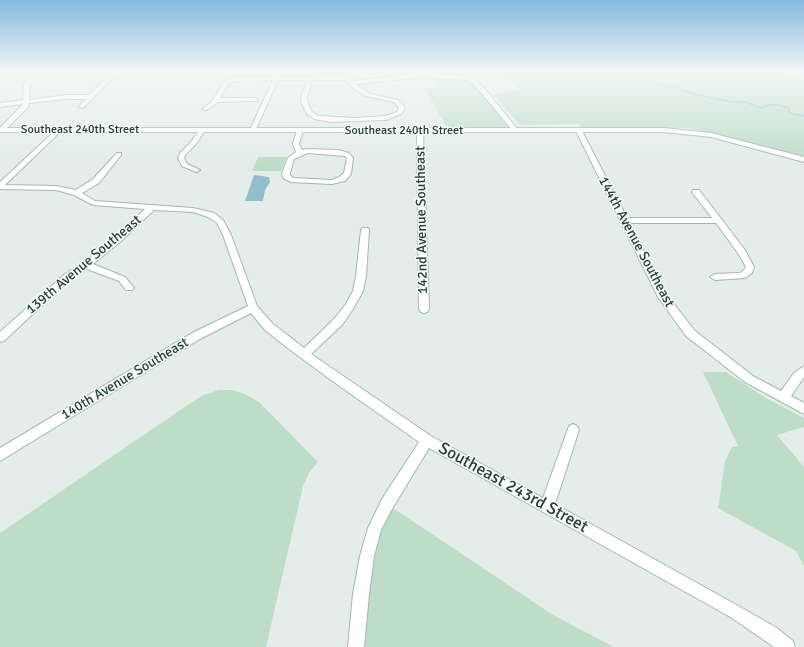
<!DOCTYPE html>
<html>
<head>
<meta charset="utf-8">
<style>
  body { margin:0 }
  canvas { display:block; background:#e4edea }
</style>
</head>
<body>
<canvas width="804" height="647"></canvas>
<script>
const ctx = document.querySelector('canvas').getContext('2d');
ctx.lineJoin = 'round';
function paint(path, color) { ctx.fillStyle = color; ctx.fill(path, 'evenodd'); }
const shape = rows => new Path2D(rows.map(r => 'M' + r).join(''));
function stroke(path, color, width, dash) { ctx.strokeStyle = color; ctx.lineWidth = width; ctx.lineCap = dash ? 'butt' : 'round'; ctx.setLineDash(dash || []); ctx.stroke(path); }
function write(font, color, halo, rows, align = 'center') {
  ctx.font = font + ' Signika,sans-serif'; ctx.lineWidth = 3; ctx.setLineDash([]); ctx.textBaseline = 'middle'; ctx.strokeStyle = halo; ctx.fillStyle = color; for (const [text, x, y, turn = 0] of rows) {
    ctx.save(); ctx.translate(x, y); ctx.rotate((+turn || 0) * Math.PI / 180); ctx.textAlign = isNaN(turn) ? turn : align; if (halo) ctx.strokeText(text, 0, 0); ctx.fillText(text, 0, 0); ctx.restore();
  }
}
paint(shape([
  [423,72,759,72,804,80,804,156,707,132,687,128,581,128,579,124,520,125,493,95,518,89,513,82,499,76,464,74,511,128,448,129,425,89,439,87,430,73],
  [258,157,287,157,281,171,252,171],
  [703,372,726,372,766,398,804,418,804,427,777,435,804,467,804,566,796,551,718,508,725,461,732,447,738,446],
  [219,390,232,390,245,394,259,402,318,462,309,473,303,486,266,647,0,647,0,533,189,404,204,395],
  [387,504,553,615,614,647,356,647,361,594]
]), '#beddc9');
paint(shape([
  [254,175,269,177,270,182,265,190,263,201,245,201]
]), '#8fbfcf');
stroke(shape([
  [612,72,648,79,697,95,732,102,745,102,761,108,768,105,779,105,788,108,790,113,804,116]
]), '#8fbfcf', 1.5);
const minor = shape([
  [36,72,42,72,30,84,29,100,66,95,89,95,113,72,118,72,83,108,78,107,86,99,66,99,29,103,28,107,4,131,0,131,0,128,23,104,0,107,0,103,23,100,24,84,36,72],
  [278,72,281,74,279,77,341,76,351,79,353,81,423,73,469,77,477,81,484,88,519,131,514,132,473,83,468,80,423,77,356,84,370,94,398,100,401,103,405,108,401,114,386,120,330,122,315,119,307,114,302,104,301,98,307,80,278,80,255,131,250,130,273,80,236,81,228,84,220,98,255,98,257,99,257,101,218,102,207,110,202,109,212,102,224,82,235,77,274,77,278,72],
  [312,80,341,80,347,81,353,88,366,96,394,102,399,108,397,112,385,116,355,118,319,116,312,112,308,104,307,98,312,80],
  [300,128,303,130,299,144,302,150,308,149,338,150,349,153,353,158,351,174,345,181,332,184,291,182,283,178,282,173,288,158,296,152,293,144,297,130,300,128],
  [308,153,345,156,347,158,344,173,339,177,332,180,293,178,290,175,290,173,294,159,308,153],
  [57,129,62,130,5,185,56,186,76,190,93,179,117,153,121,153,121,155,99,183,82,193,95,201,193,208,214,213,223,220,231,235,257,306,272,323,304,348,334,319,346,304,353,291,356,276,361,230,362,228,368,228,369,230,366,276,363,291,353,309,342,325,311,354,431,436,543,498,569,426,573,424,577,426,579,430,555,504,742,608,777,628,793,641,795,647,774,647,732,618,429,448,392,509,381,530,374,556,369,594,364,647,348,647,353,594,360,556,368,528,382,499,419,442,331,380,281,343,264,329,251,313,200,339,0,461,0,448,192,333,248,306,223,235,217,223,208,217,193,212,154,210,120,242,93,264,125,277,134,288,132,290,126,290,119,281,87,269,71,278,4,341,0,342,0,332,65,274,83,263,114,238,145,209,93,205,74,195,56,190,0,189,0,182,57,129],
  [200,129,205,130,196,144,185,155,184,158,187,164,198,169,200,170,196,172,182,166,178,158,180,153,191,142,200,129],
  [420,129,423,131,429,309,427,312,424,313,421,312,419,309,417,131,420,129],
  [577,130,582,131,627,218,712,218,692,192,693,190,699,190,745,250,754,267,752,273,745,278,715,280,710,277,715,274,740,273,745,269,746,267,738,253,716,223,629,223,667,295,694,330,753,376,781,391,794,373,804,366,804,377,791,396,804,403,804,414,745,382,686,336,658,297,576,131,577,130]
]);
const secondary = shape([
  [0,128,664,128,711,133,804,157,804,162,711,137,664,132,0,132,0,128]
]);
stroke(minor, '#a7b5b1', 2);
stroke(secondary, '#a3b8b3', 2);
paint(minor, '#fff');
paint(secondary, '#fff');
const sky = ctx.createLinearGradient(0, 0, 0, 163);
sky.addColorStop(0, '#84b8de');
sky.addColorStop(0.44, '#f3f7f6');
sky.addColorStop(1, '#f3f7f600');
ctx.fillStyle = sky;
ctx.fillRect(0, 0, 804, 163);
write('12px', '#243e39', '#f5f9f7', [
  ["Southeast 240th Street",80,130],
  ["Southeast 240th Street",404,131]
]);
write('14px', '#243e39', '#f5f9f7', [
  ["142nd Avenue Southeast",422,220,-91],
  ["144th Avenue Southeast",636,242,62],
  ["139th Avenue Southeast",84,265,-40],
  ["140th Avenue Southeast",125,379,-31]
]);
write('17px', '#243e39', '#f5f9f7', [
  ["Southeast 243rd Street",513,488,29]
]);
</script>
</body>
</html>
